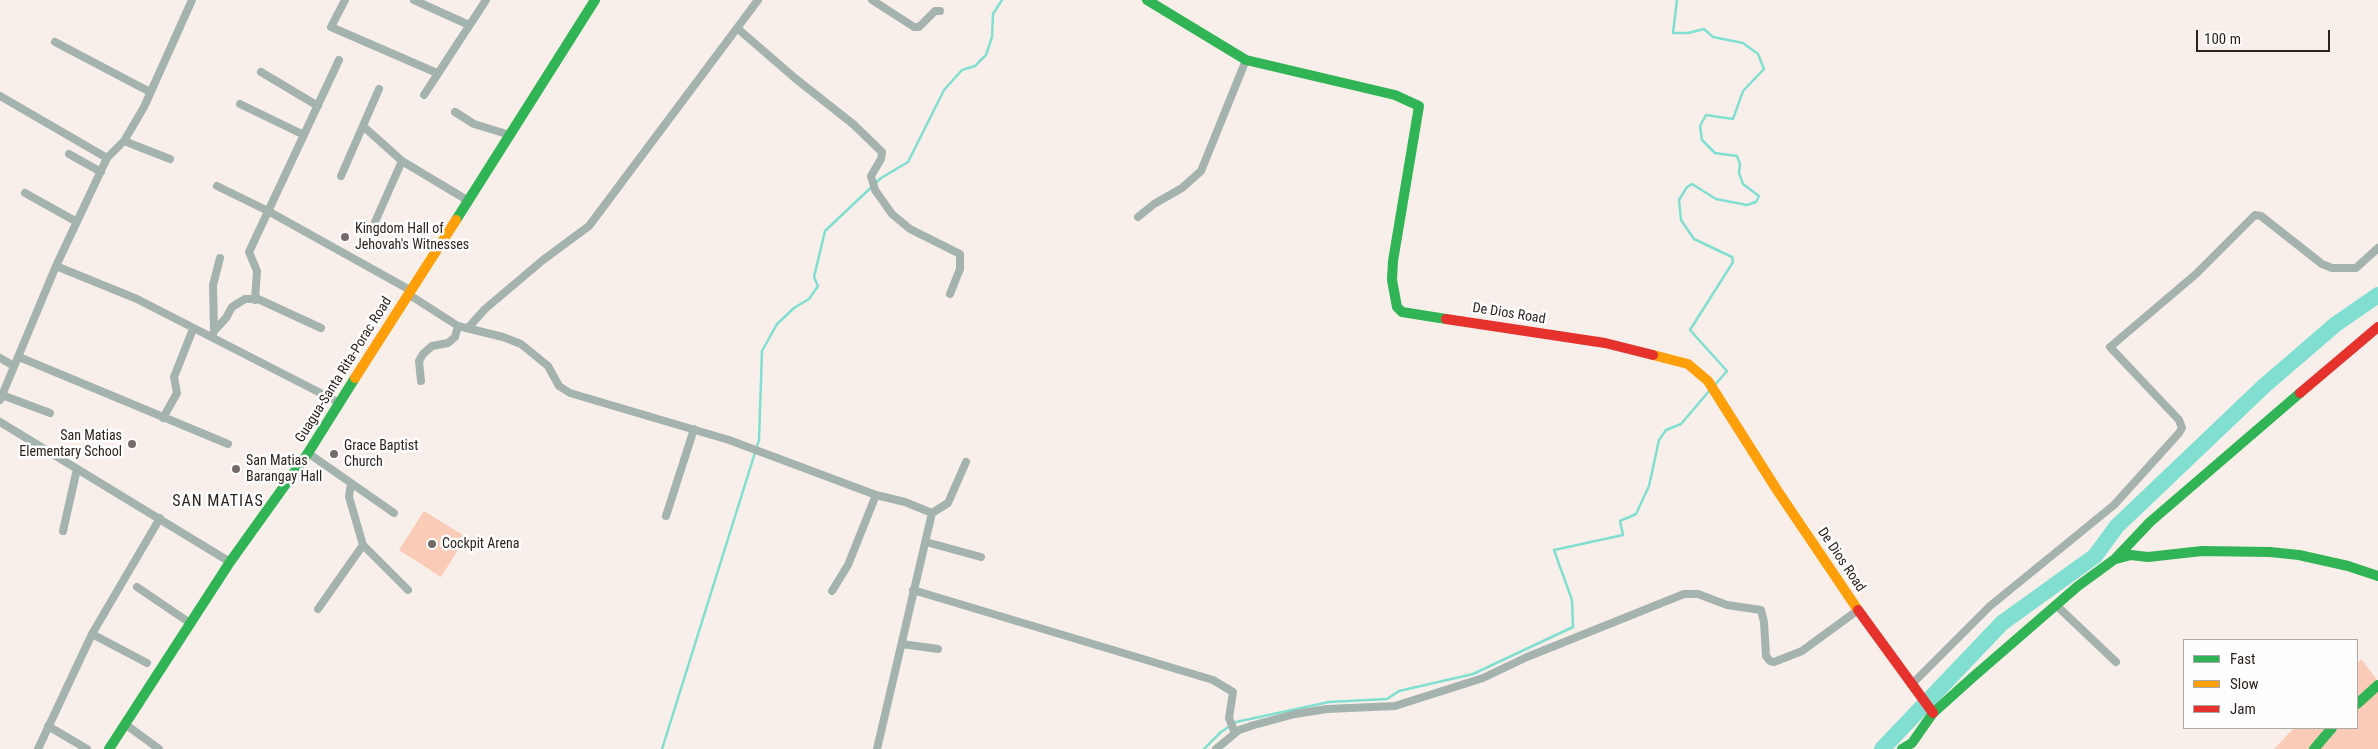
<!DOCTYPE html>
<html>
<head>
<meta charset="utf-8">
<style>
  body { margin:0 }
  #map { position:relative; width:2378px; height:749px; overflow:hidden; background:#f8efeb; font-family:"Roboto Condensed",sans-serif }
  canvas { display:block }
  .legend { position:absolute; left:2183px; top:639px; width:175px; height:90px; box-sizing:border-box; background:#fefefe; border:1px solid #aaa7a5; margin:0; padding:6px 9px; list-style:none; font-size:15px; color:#2d241f }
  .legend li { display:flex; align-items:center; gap:10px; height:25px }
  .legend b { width:25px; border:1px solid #aaa7a5 }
  .scale { position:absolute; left:2196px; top:30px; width:134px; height:22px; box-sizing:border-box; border:2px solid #2d241f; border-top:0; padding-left:6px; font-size:15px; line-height:18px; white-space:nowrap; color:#2d241f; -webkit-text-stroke:4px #fefefe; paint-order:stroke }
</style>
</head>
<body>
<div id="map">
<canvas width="2378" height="749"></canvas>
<ul class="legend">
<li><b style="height:6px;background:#30b455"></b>Fast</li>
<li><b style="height:6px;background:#ff9f0a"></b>Slow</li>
<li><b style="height:6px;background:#e5322d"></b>Jam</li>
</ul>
<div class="scale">100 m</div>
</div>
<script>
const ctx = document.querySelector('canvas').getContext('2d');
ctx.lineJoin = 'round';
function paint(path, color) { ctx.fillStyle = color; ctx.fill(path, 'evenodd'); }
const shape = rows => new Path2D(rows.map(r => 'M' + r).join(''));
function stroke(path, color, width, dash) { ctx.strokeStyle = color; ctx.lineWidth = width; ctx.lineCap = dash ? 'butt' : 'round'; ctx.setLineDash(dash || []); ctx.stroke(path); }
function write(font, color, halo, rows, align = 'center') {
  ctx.font = font + ' "Roboto Condensed",sans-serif'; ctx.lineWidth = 5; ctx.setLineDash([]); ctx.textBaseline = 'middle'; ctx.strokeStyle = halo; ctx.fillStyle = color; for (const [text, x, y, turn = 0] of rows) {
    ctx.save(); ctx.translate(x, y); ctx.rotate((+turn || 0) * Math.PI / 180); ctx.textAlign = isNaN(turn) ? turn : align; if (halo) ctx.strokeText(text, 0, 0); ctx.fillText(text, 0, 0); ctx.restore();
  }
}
paint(shape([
  [424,511,466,537,441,577,399,550],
  [2361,659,2378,681,2378,749,2274,749,2294,728,2357,728,2357,664]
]), '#facbb6');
stroke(shape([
  [1677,0,1673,33,1688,33,1704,29,1713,37,1743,43,1758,54,1764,69,1743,91,1733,119,1706,115,1700,126,1702,140,1715,153,1737,156,1740,164,1739,173,1743,184,1759,196,1756,202,1747,205,1716,199,1692,184,1687,187,1679,200,1681,220,1694,239,1732,257,1733,262,1690,330,1727,371,1714,386],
  [662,749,759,440,762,351,777,324,794,308,809,299,818,286,814,277,825,231,881,178,908,162,944,90,962,70,975,66,986,55,992,37,993,14,1002,0],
  [1204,749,1221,732,1236,722,1329,702,1387,699,1399,691,1473,674,1573,627,1572,600,1554,550,1623,535,1620,521,1636,514,1649,486,1659,440,1666,430,1681,424,1710,390]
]), '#80dfd0', 2.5);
stroke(shape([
  [1882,749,2002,623,2095,556,2117,526,2264,386,2336,324,2378,295]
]), '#80dfd0', 16);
stroke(shape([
  [345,0,331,27,437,73],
  [414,0,469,25],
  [872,0,914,27,919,27,935,11,940,11],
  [737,28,796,79,853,124,882,152,881,159,871,176,875,190,892,214,910,229,960,254,960,269,950,294],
  [55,42,150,92],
  [261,72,318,106],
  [424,95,486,0],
  [0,96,107,158],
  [240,104,304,135],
  [455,112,474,124,510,135],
  [363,126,402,161,467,200],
  [124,141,170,159],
  [69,154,101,172],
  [341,176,379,89],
  [217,186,268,211,410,290],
  [25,193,77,222],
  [1138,217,1154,204,1182,188,1201,171,1246,60],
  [371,231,402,161],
  [56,266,137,299,340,403],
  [408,294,458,326,503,337,521,344,548,366,559,386,570,393,729,440,876,495,905,502,932,513,877,749],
  [255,300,257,271,249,252,339,60],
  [468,328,485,309,543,260,589,226,758,0],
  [214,331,213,285,220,258],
  [212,337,214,331,226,318,232,307,245,299,258,299,321,328],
  [19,357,228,444],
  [0,358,14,366],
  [421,381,419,361,423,354,432,346,448,343,455,337,458,326],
  [2,395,50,413],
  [0,400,56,266,107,158,124,141,144,107,192,0],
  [163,418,177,393,174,377,193,329],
  [0,422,230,562],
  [308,453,394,513],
  [351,483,349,497,363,545,408,590],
  [932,513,948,503,966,462],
  [666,516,694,429],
  [63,531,77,469],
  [926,542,981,557],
  [137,587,190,623],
  [913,590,1213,680,1233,692,1229,718,1235,733],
  [832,591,848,565,876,495],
  [2056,605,2116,662],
  [318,609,363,545],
  [92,634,147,663],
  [902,644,938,649],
  [1911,685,1990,606,2114,505,2179,433,2182,428,2179,420,2110,347,2196,274,2255,215,2261,216,2322,264,2332,268,2356,268,2378,248],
  [125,724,159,749],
  [48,726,87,749],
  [38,749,92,634,160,518],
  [1216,749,1239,730,1254,725,1295,714,1327,709,1395,706,1483,678,1527,657,1684,594,1698,594,1727,605,1761,610,1764,622,1766,656,1770,661,1774,662,1802,651,1858,610]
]), '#a4b3ae', 8);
stroke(shape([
  [1147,0,1246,60,1395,95,1419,106,1393,261,1392,280,1397,307,1402,312,1446,319],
  [456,220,595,0],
  [2116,559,2131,555,2148,557,2202,551,2270,552,2299,555,2348,566,2378,576],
  [2357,704,2378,685],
  [109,749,230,562,308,453,355,378],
  [1902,749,1912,743,1933,713,1973,677,2078,586,2115,559,2150,522,2300,393],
  [2314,749,2332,728]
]), '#30b455', 10);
stroke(shape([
  [1653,355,1688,364,1708,381,1777,490,1858,610],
  [355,378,456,220]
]), '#ff9f0a', 10);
stroke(shape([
  [1446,319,1605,343,1653,355],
  [2300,393,2378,327],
  [1858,610,1933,713]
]), '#e5322d', 10);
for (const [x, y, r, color] of [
  [345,237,5,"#746b66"],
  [132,444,5,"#746b66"],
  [334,454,5,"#746b66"],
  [236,469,5,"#746b66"],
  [432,544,5,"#746b66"]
]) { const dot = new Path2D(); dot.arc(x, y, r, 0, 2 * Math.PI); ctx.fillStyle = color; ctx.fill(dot); stroke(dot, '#fefefe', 2); }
write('14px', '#2d241f', '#fefefe', [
  ["Kingdom Hall of",355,229],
  ["Jehovah's Witnesses",355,245],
  ["San Matias",122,436,"right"],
  ["Elementary School",122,452,"right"],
  ["Grace Baptist",344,446],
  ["Church",344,462],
  ["San Matias",246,461],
  ["Barangay Hall",246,477],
  ["Cockpit Arena",442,544]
], 'left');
write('14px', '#2d241f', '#fefefe', [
  ["De Dios Road",1509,314,9],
  ["Guagua-Santa Rita-Porac Road",344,370,-58],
  ["De Dios Road",1841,560,56]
]);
ctx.letterSpacing = '1px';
write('16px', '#2d241f', '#fefefe', [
  ["SAN MATIAS",218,502]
]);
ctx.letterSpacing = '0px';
</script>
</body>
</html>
